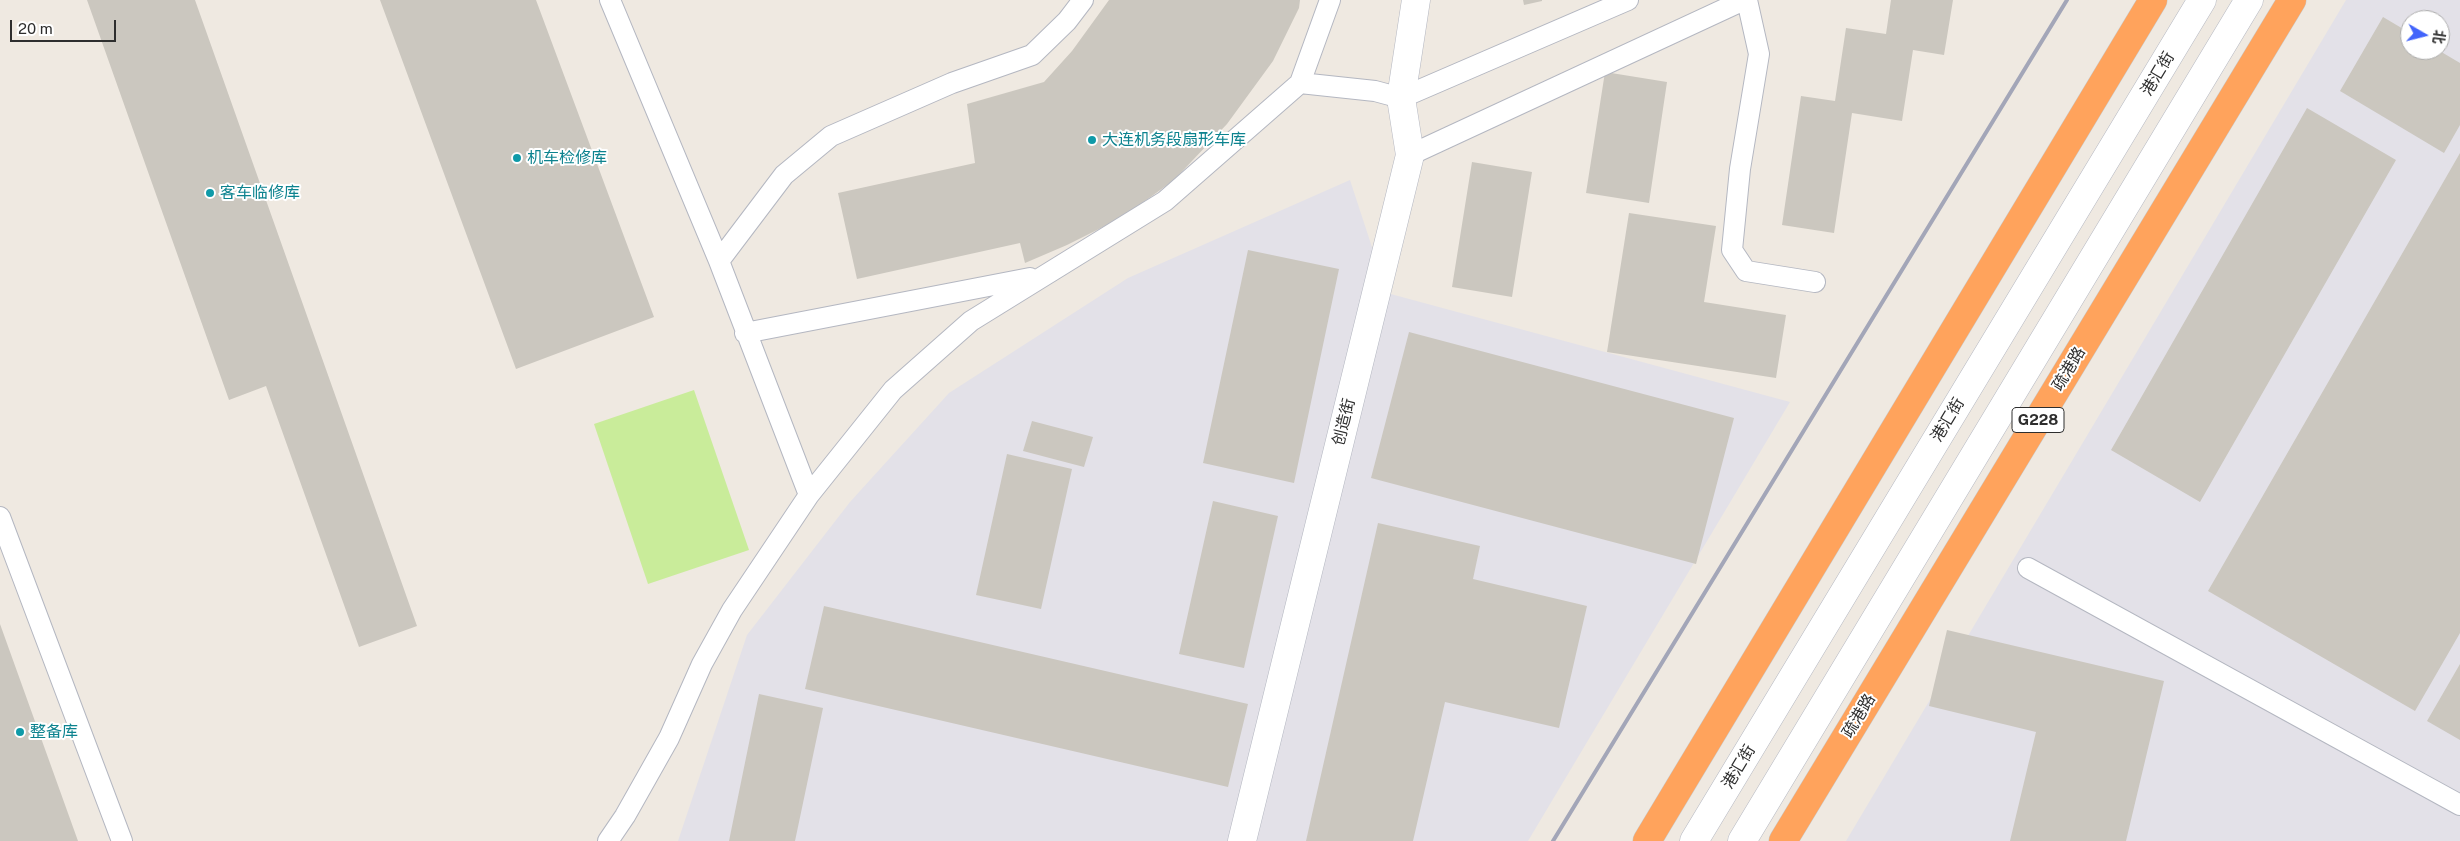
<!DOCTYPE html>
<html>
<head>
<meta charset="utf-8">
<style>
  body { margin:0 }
  #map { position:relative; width:2460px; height:841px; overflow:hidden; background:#efe9e1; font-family:"Public Sans","Noto Sans SC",sans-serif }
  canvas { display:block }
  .north { position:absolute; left:2400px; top:10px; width:50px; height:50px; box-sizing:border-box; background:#fff; border:1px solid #ababab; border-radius:50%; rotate:98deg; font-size:14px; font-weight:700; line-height:20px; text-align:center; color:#2e2e2e }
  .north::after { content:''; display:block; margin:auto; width:18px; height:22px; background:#4264fb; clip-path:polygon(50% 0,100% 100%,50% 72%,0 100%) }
  .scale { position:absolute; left:10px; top:20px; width:106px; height:22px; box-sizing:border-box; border:2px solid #2e2e2e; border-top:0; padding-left:6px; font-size:15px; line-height:18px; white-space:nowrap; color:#2e2e2e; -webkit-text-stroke:4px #fff; paint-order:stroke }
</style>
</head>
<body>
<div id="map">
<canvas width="2460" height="841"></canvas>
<div class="north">北</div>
<div class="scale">20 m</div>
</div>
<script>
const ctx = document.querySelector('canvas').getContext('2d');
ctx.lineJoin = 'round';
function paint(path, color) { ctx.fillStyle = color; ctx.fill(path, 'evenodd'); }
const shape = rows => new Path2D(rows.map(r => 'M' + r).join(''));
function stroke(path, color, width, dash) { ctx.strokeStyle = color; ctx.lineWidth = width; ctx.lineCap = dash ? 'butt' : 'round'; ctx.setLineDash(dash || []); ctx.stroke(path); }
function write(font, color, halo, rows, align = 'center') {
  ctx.font = font + ' "Public Sans","Noto Sans SC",sans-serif'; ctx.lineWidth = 4; ctx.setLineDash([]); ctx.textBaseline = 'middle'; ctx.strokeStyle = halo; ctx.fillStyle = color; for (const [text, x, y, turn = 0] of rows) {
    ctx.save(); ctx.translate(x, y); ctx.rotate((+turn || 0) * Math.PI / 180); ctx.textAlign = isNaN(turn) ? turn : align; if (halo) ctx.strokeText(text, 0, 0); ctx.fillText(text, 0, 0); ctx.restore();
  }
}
paint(shape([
  [2346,0,2460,0,2460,841,1846,841],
  [2410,20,2440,20,2440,50,2410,50],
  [1350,180,1387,293,1790,402,1528,841,678,841,747,635,850,502,949,393,1128,278]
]), '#e3e1e8');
paint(shape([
  [694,390,749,550,648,584,594,424]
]), '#c9ec9a');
paint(shape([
  [87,0,195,0,417,626,359,647,266,386,229,400],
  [380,0,536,0,654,317,516,369],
  [1109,0,1300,0,1299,8,1273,61,1227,124,1174,180,1123,217,1067,245,1025,263,1020,243,857,279,838,193,975,163,967,104,1044,82,1072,51],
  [1523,0,1542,0,1542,1,1524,5],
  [1891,0,1953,0,1944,55,1913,50,1902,121,1852,113,1834,233,1782,225,1801,96,1835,101,1846,28,1886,34],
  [2383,17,2410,33,2410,50,2438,50,2460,63,2460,125,2444,153,2340,91],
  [1605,72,1667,82,1649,203,1586,193],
  [2307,108,2396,160,2200,502,2111,450],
  [2460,153,2460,633,2415,711,2208,591],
  [1472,162,1532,172,1512,297,1452,287],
  [1629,213,1716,226,1704,302,1786,315,1776,378,1607,352],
  [1248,250,1339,269,1294,483,1203,463],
  [1409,332,1734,418,1696,564,1371,478],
  [1032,421,1093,437,1084,467,1023,451],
  [1007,454,1072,469,1041,609,976,595],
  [1213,501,1278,516,1244,668,1179,654],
  [1378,523,1480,546,1473,579,1587,606,1559,728,1445,702,1413,841,1306,841],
  [824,606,1248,704,1228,787,805,689],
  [0,624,78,841,0,841],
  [1947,630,2164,681,2126,841,2010,841,2036,732,1929,706],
  [2460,664,2460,740,2427,721],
  [759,694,823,708,795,841,729,841]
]), '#cbc7bf');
const lane = shape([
  [610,0,719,261,809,495],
  [1747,0,1759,54,1740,169,1732,250,1746,271,1815,282],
  [1300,83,1330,0],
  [1410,155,1744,0],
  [719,261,784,175,831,136,952,83,1032,55,1067,21,1083,0],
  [745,333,1030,278],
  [0,517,122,841],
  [2028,568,2460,805],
  [608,841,625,816,669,738,702,664,732,610,809,495,893,390,971,321,1165,201,1300,83,1375,91,1401,98,1628,0]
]);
const secondary = shape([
  [1242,841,1410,155,1401,98,1416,0],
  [1694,841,2202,0],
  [1742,841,2249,0]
]);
const highway = shape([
  [1647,841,2153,0],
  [1783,841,2292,0]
]);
stroke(lane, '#b4b7c1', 22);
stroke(secondary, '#b4b7c1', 29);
stroke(highway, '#c9c9c9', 29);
stroke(lane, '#fff', 20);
stroke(secondary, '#fff', 28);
stroke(highway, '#ffa35c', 28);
stroke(shape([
  [1553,841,2067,0]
]), '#a3a6b8', 4);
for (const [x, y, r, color] of [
  [1092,140,5,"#0f9aa8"],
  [517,158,5,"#0f9aa8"],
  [210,193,5,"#0f9aa8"],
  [20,732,5,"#0f9aa8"]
]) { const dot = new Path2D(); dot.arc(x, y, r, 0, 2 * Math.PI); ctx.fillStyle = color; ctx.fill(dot); stroke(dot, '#fff', 2); }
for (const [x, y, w] of [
  [2038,420,52]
]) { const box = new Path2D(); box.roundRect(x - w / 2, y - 12.5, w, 25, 4); ctx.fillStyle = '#fff'; ctx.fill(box); stroke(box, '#2e2e2e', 1); }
write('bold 15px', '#2e2e2e', null, [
  ["G228",2038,420]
]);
write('16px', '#2e2e2e', '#fff', [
  ["港汇街",2158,74,-59],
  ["疏港路",2069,369,-59],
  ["港汇街",1948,420,-59],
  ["创造街",1344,422,-76],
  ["疏港路",1859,716,-59],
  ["港汇街",1739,767,-59]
]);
write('16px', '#0d838f', '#fff', [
  ["大连机务段扇形车库",1102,140],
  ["机车检修库",527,158],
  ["客车临修库",220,193],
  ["整备库",30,732]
], 'left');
</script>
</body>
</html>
